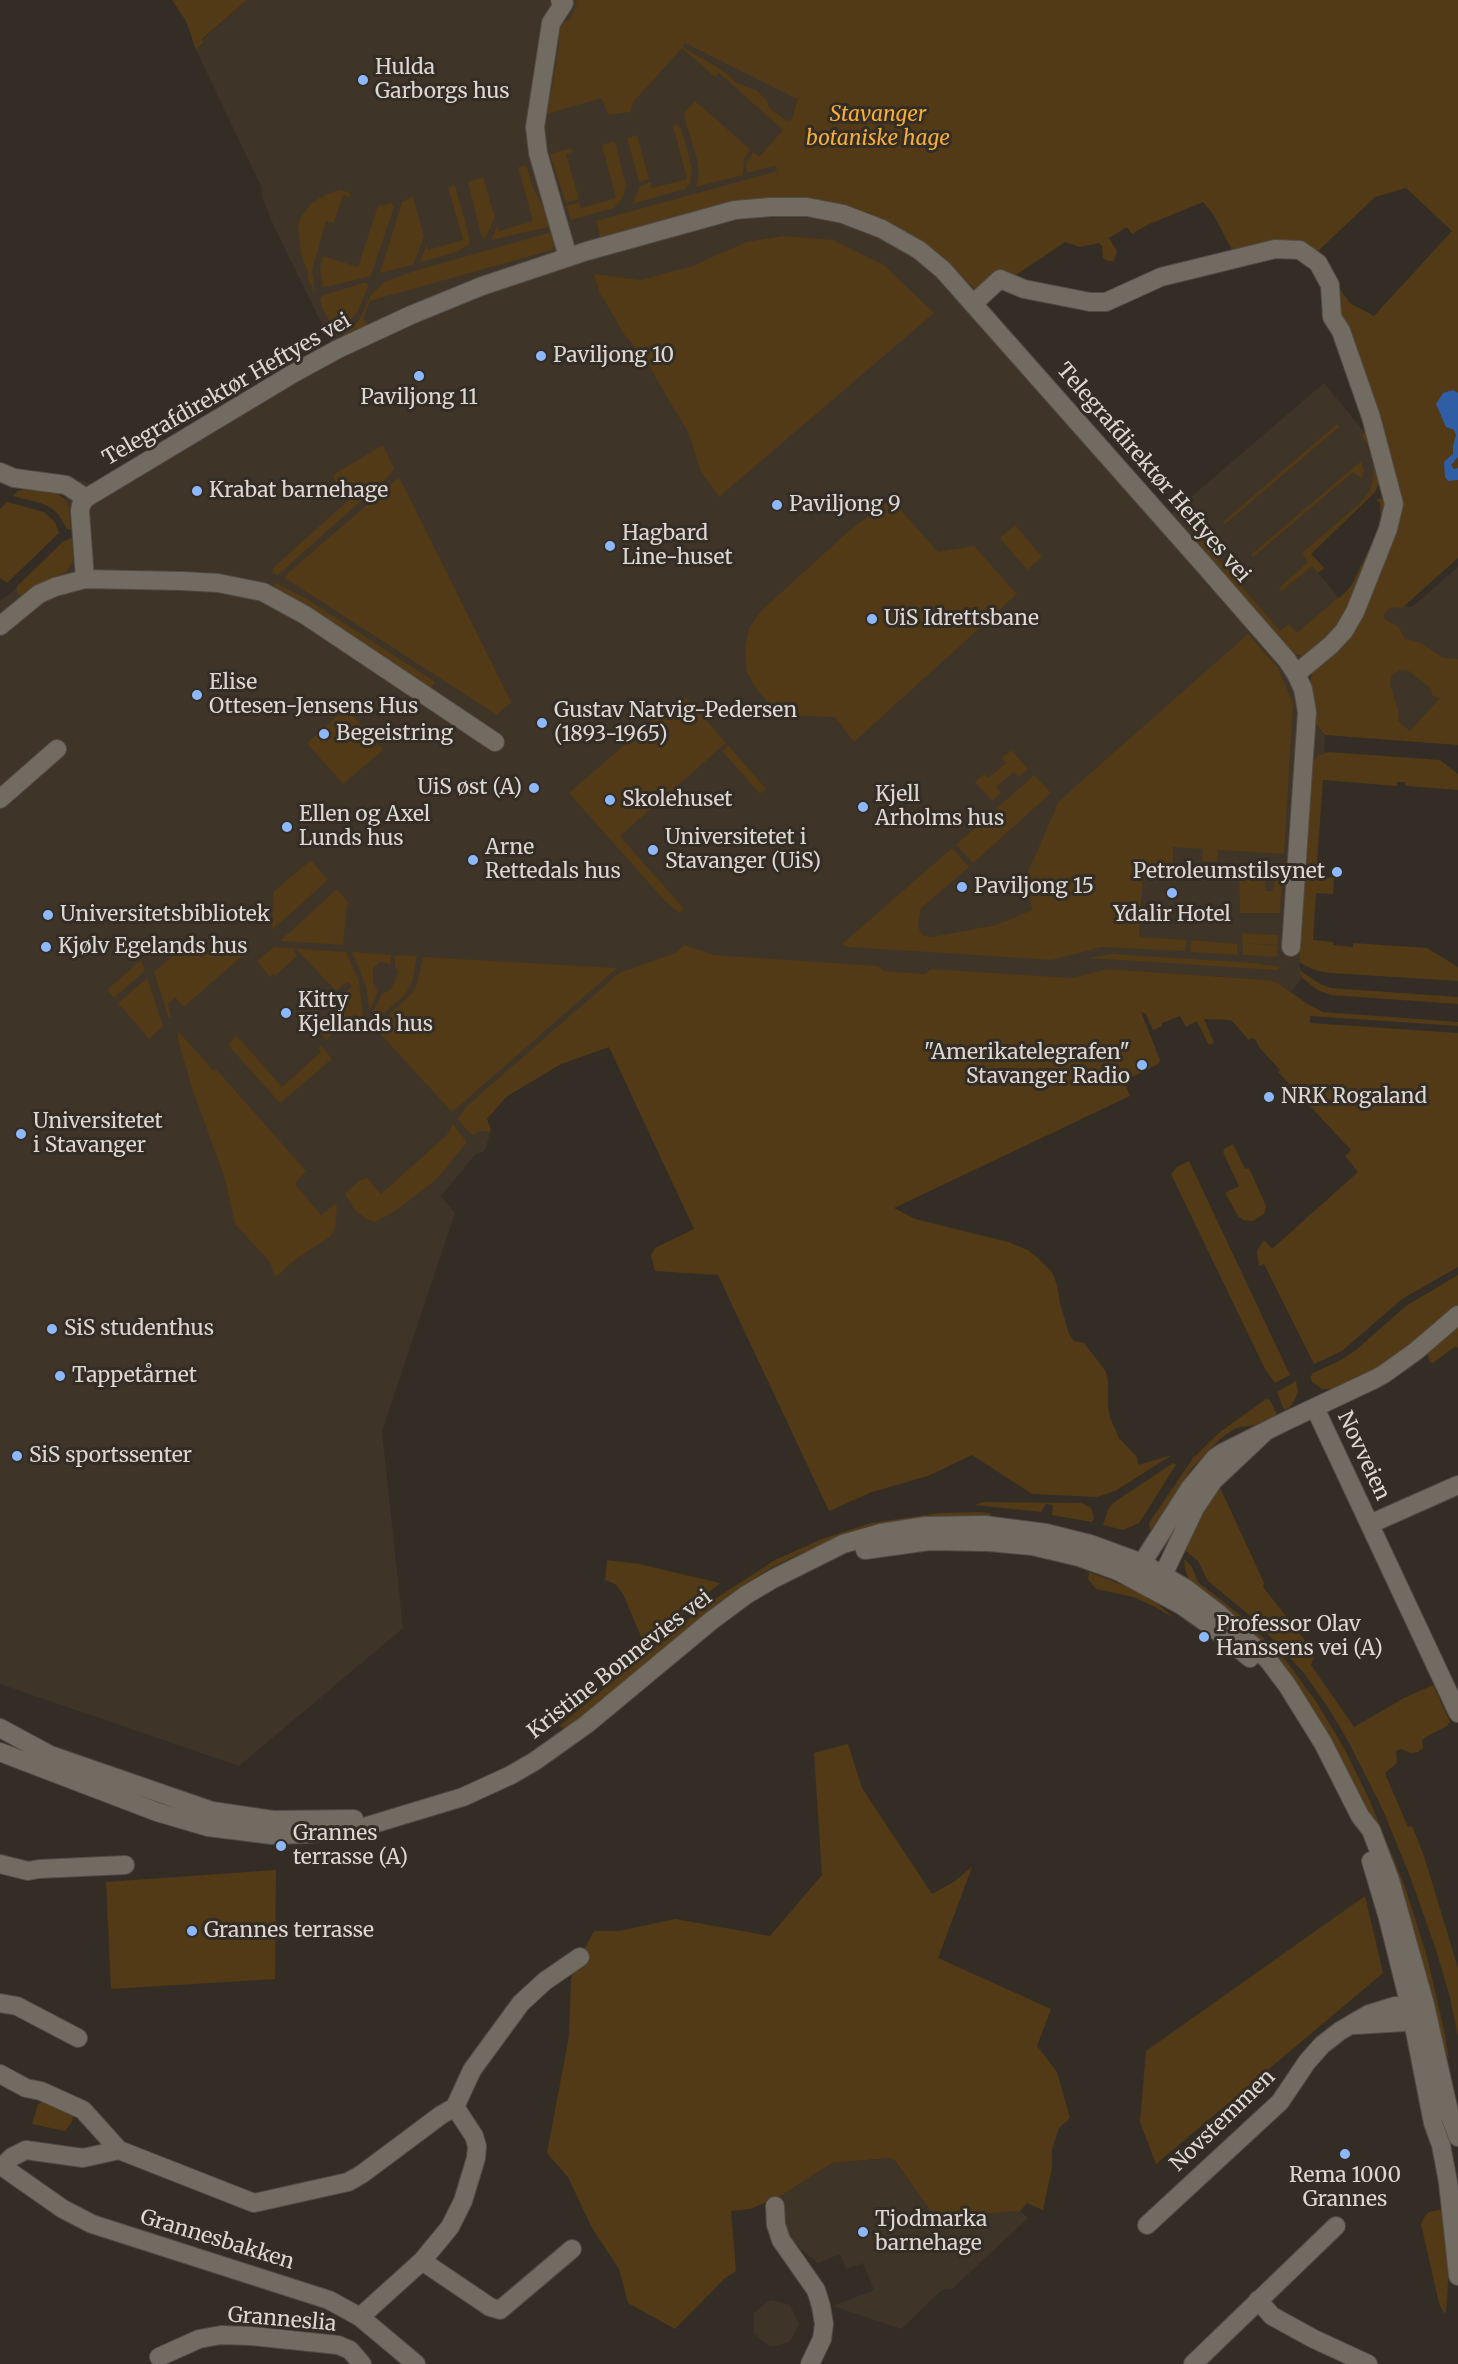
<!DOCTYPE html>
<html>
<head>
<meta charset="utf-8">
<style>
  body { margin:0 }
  canvas { display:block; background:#332d25 }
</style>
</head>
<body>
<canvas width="1458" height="2364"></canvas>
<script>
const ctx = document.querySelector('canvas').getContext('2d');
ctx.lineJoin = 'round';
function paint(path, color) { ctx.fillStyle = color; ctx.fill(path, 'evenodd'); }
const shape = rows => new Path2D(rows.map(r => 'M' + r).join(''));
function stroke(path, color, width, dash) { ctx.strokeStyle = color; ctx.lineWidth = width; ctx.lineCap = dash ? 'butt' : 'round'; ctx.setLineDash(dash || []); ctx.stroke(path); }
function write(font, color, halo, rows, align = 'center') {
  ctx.font = font + ' Merriweather,serif'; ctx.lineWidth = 6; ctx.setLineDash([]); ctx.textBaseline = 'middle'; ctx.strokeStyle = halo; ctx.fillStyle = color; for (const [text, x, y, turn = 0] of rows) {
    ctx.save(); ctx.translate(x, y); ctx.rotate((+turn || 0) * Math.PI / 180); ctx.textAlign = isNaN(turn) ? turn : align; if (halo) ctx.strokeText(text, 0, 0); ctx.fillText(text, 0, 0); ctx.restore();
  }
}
paint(shape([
  [247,0,575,0,685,43,797,99,792,122,854,209,889,223,921,241,946,261,974,289,1171,514,1324,383,1365,433,1369,433,1376,464,1372,495,1311,554,1324,568,1318,573,1340,599,1296,655,1303,656,1313,669,1309,679,1318,728,1325,735,1324,753,1318,755,1311,765,1299,962,1302,978,1291,992,1278,983,1269,980,1107,969,1075,978,609,1047,561,1064,506,1097,486,1119,491,1130,485,1151,475,1155,441,1196,455,1213,382,1431,403,1628,239,1766,0,1684,0,601,16,589,64,541,72,538,69,508,65,499,80,480,91,484,99,482,331,343,273,224,262,197,261,186,196,50,204,43,202,40],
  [1458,567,1458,689,1410,731,1390,715,1339,650,1386,604,1412,607],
  [892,2158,935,2216,1020,2211,1028,2218,952,2289,942,2290,901,2329,833,2306,874,2290,863,2263,846,2269,840,2254,818,2263,790,2240,779,2197,832,2163],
  [770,2300,790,2305,799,2324,790,2342,770,2347,754,2334,754,2313]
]), '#3e3427');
paint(shape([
  [172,0,247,0,202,39,204,42,196,50,186,21],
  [575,0,1458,0,1458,558,1402,608,1391,607,1383,615,1386,620,1398,626,1405,639,1421,643,1443,658,1458,659,1458,745,1325,735,1315,723,1310,683,1313,669,1320,660,1395,517,1337,314,1333,280,1350,303,1374,316,1452,231,1406,188,1375,197,1314,255,1235,255,1213,214,1203,202,1147,225,1132,234,1127,227,1109,238,1117,251,1114,261,1108,261,1103,258,1102,246,1099,243,1080,247,1065,242,1010,279,976,290,946,261,906,233,871,215,820,201,601,240,596,221,777,171,775,166,747,173,746,164,753,152,759,157,783,130,719,73,715,77,682,48,635,100,630,112,608,115,602,98,547,114,559,46,558,29,563,22,571,19,577,2],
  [685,43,797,99,792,120,788,121,771,110,766,100,757,91,737,83,723,71,683,47],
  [1400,670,1409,671,1430,688,1433,696,1440,698,1410,731,1398,721,1399,714,1390,683,1392,675],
  [695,101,750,149,744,159,743,175,696,187,699,175,697,159,684,116,685,112],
  [675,123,681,129,687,148,692,171,690,184,685,189,632,204,640,186,650,182,652,188,687,179,673,126],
  [637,135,649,179,639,182,627,138],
  [615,141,626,186,623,197,614,208,571,220,566,206,579,202,581,208,616,198,602,145],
  [571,148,573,152,566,154,579,199,566,203,550,154],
  [526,165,533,187,542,205,545,205,554,226,491,240,497,226,499,231,533,221,518,167],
  [483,177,495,217,485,239,481,235,468,182],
  [455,185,469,236,469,245,456,252,419,263,427,244,428,250,463,240,448,187],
  [339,190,351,193,350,197,343,195,334,223,326,221,312,271,315,293,307,277,309,275,301,254,298,225,302,215,312,203,325,195],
  [413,196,424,237,413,265,380,273,402,202],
  [391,203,394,207,371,276,323,288,320,269,323,256,358,267,378,206],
  [555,231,556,240,552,250,370,301,363,318,367,325,338,340,359,320,371,295,384,282,414,271],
  [784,236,833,240,884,265,934,313,719,497,701,472,689,434,646,361,624,334,599,291,594,274,641,280,692,266,746,242],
  [363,283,367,283,368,287,357,313,336,335,321,305,320,298,324,295],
  [1337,424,1339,427,1225,524,1223,522],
  [1364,432,1372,432,1380,481,1375,492,1311,554,1324,568,1318,573,1312,566,1282,591,1279,588,1308,562,1302,553,1360,503,1370,490,1373,479,1373,462,1369,448,1362,435],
  [383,445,394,468,391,474,278,575,272,573,275,566,351,498,334,480,334,474],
  [1361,461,1364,470,1362,479,1353,472,1253,557,1251,555],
  [399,477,511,702,497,715,285,578,287,574],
  [25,489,56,493,65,499,69,508,71,530,67,529,58,514,51,508,41,503,13,496,18,491],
  [1380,498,1386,502,1386,517,1341,628,1303,656,1292,654,1201,549,1197,542,1198,535,1201,531,1205,529,1211,532,1216,539,1208,547,1280,631,1289,624,1297,633,1339,597,1340,598,1351,586,1378,531,1381,517,1380,503,1377,500],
  [891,499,938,552,974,546,1017,594,854,742,835,717,779,715,758,691,747,673,745,649,749,628,762,610,850,530],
  [7,502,44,512,55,522,59,533,7,583,0,578,0,509],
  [1015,525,1042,557,1027,570,1000,538],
  [72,538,73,561,66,572,36,585,21,596,17,592,17,586,64,541],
  [273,582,307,599,435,682,430,689,275,589],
  [1248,634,1278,668,1293,703,1284,854,1218,850,1217,862,1202,861,1203,849,1173,847,1173,870,1156,867,1154,879,1143,877,1139,937,1187,940,1185,951,1101,947,1052,960,848,947,842,944,952,848,969,867,921,908,918,926,922,935,932,937,996,925,1032,910,1027,881,1028,872,1059,801],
  [678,698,687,698,726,743,620,836,684,909,679,913,664,900,569,793],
  [346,708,383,750,343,784,307,743],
  [728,745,766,789,760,794,722,751],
  [1011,750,1028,769,1019,777,1014,772,996,787,1001,793,992,801,975,782,984,774,988,778,1006,763,1002,758],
  [1329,752,1440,760,1458,774,1458,790,1406,786,1405,782,1397,782,1397,786,1323,780,1316,876,1334,878,1333,894,1316,893,1313,940,1333,942,1333,945,1353,947,1353,943,1427,948,1458,967,1458,981,1330,973,1314,970,1299,962,1311,765,1318,755],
  [1034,775,1051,793,973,863,956,845],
  [311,860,328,880,272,930,273,892],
  [1239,876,1265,878,1265,883,1262,884,1265,885,1265,891,1273,891,1275,878,1282,879,1280,913,1240,913],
  [337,889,349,903,347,906,343,945,280,941],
  [1242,933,1278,935,1277,945,1243,943,1278,946,1277,957,1243,955],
  [1191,940,1237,944,1238,955,1190,952],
  [684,945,714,955,878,966,884,971,925,974,931,969,1072,978,1107,969,1269,980,1278,983,1309,1005,1323,1012,1458,1022,1458,1026,1310,1016,1310,1023,1458,1033,1458,1267,1402,1299,1342,1351,1314,1364,1264,1264,1259,1266,1257,1251,1264,1240,1272,1249,1358,1172,1345,1156,1351,1150,1278,1072,1280,1070,1258,1046,1256,1040,1251,1038,1249,1040,1231,1020,1204,1019,1214,1043,1209,1045,1197,1021,1186,1027,1180,1016,1162,1023,1162,1026,1153,1030,1146,1014,1141,1012,1160,1060,1158,1064,1124,1081,1130,1096,894,1208,915,1219,1008,1242,1028,1250,1041,1261,1052,1272,1057,1285,1060,1303,1069,1334,1074,1341,1084,1343,1105,1370,1108,1380,1108,1405,1110,1418,1119,1438,1137,1457,1138,1465,1172,1455,1115,1491,1097,1497,1032,1494,972,1455,928,1476,872,1492,829,1511,718,1275,655,1271,651,1255,655,1248,694,1229,609,1047,561,1064,506,1097,487,1119,491,1130,489,1132,480,1131,472,1135,457,1119,467,1106,619,973,675,953],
  [274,947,346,952,359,981,364,1023,355,1014,326,1040,319,1031,348,1005,341,997,352,986,347,982,336,991,296,949,294,952,297,956,275,976,273,974,270,977,257,961],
  [177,952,242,956,184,1007,175,997,168,1004,171,1017,169,1019,154,972],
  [352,952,391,955,391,964,381,962,373,968,373,983,378,992,369,1011,366,986],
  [1112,954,1254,963,1282,967,1276,970,1088,958],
  [395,955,417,956,412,983,404,996,372,1023,370,1018,382,994,391,989,396,979,398,971,395,967],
  [423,957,617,968,452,1112,375,1028,412,993,417,984],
  [141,960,145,971,114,998,107,990],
  [1299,970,1320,984,1331,988,1458,997,1458,1004,1331,995,1318,990,1302,978],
  [147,978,163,1026,149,1039,118,1003],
  [178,1031,213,1070,216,1069,306,1171,295,1184,321,1215,335,1204,337,1206,335,1228,330,1237,297,1258,276,1277,269,1261,235,1224,225,1179,192,1088,178,1040],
  [236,1035,282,1087,321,1052,318,1048,321,1045,332,1059,280,1103,228,1045],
  [453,1124,467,1142,438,1178,398,1209,376,1222,368,1220,356,1211,345,1194,360,1180,367,1178,381,1194,447,1135],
  [1233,1144,1245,1169,1249,1168,1266,1206,1264,1214,1253,1221,1243,1220,1238,1216,1225,1193,1239,1186,1223,1152,1225,1148],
  [1189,1161,1290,1375,1275,1383,1265,1369,1171,1174,1177,1167],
  [1458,1275,1458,1305,1403,1352,1373,1371,1333,1389,1322,1389,1312,1382,1310,1377,1313,1373,1341,1360,1356,1350,1406,1306],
  [1458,1325,1458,1348,1456,1346,1433,1363,1430,1362,1427,1353],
  [1296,1381,1298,1391,1295,1399,1289,1408,1284,1410,1277,1392],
  [1266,1399,1270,1400,1277,1415,1255,1425,1236,1428,1220,1439,1192,1468,1150,1531,1149,1523,1193,1458,1220,1432],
  [1173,1463,1176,1465,1174,1468,1139,1523,1123,1530,1103,1525,1108,1510,1113,1503],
  [1218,1483,1264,1583,1263,1587,1315,1653,1311,1665,1354,1727,1404,1698,1433,1685,1450,1722,1447,1726,1424,1738,1422,1741,1423,1748,1418,1752,1411,1753,1401,1749,1396,1751,1397,1763,1386,1772,1386,1776,1408,1827,1412,1826,1424,1856,1458,1968,1458,2037,1450,1997,1436,1950,1411,1879,1383,1810,1348,1741,1329,1709,1303,1672,1254,1619,1208,1581,1198,1561,1186,1551,1191,1532],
  [983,1502,1082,1503,1091,1508,1094,1518,1092,1522,1052,1515,1053,1505,1046,1504,1041,1512,975,1505],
  [980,1512,990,1513,991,1516,822,1545,793,1557,767,1570,717,1604,583,1716,565,1728,559,1726,707,1604,775,1560,822,1539,871,1523,940,1513],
  [1184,1559,1192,1567,1198,1582,1240,1615,1287,1662,1317,1703,1344,1748,1370,1801,1405,1887,1427,1957,1445,2034,1449,2060,1439,2035,1370,1817,1339,1754,1313,1711,1189,1580,1185,1569],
  [607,1560,639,1564,720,1583,645,1646,623,1594,615,1584,605,1580],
  [1089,1572,1136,1590,1152,1599,1174,1618,1157,1608,1134,1597,1096,1589,1088,1579],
  [848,1744,862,1788,932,1894,955,1881,972,1867,938,1958,1051,2009,1037,2046,1057,2072,1070,2118,1059,2128,1052,2149,1052,2168,1043,2210,1027,2203,1020,2211,935,2217,895,2161,890,2158,832,2163,779,2197,750,2209,731,2211,736,2271,724,2279,675,2329,628,2303,619,2269,592,2228,568,2177,547,2153,569,2036,571,1979,576,1965,594,1931,619,1931,675,1919,770,1936,822,1875,814,1753],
  [276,1870,275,1979,111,1989,106,1882],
  [1365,1896,1383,1973,1156,2164,1140,2122,1146,2051],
  [49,2098,74,2111,72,2122,65,2131,32,2124,38,2104],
  [1443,2209,1449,2268,1446,2313,1443,2312,1439,2303,1421,2224,1425,2216,1429,2212]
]), '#513a15');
paint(shape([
  [1453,390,1458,393,1458,457,1451,465,1454,469,1458,468,1458,480,1448,481,1445,477,1444,462,1453,454,1453,446,1456,435,1454,430,1446,427,1436,404,1443,393]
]), '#305ea4');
const minor = shape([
  [560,0,564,3,551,23,535,127,538,153,568,257],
  [974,303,1000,279,1024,289,1090,302,1106,302,1161,277,1275,249,1300,250,1318,263,1330,285,1332,317,1341,331,1371,417,1394,504,1388,529,1355,612,1344,631,1331,645,1296,674],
  [0,472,14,478,66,485,86,498,294,373,338,349,411,315,482,286,587,251,735,210,771,207,807,207,843,214,882,229,919,250,943,270,1205,566,1287,660,1296,674,1303,689,1307,712,1291,947],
  [85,579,80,511,81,505,86,498],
  [0,626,39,594,55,587,85,579,182,581,218,583,263,592,305,615,495,742],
  [0,799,57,749],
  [1315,1408,1458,1713],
  [1266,1431,1213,1481,1195,1508,1163,1575,1144,1584,1142,1563,1190,1488,1215,1458,1222,1453,1284,1422,1375,1379,1384,1374,1416,1351,1458,1315],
  [1370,1524,1458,1485],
  [0,1864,28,1871,39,1869,125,1865],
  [0,2003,17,2006,78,2038],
  [1355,2025,1405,2022,1422,2008],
  [0,2074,26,2088,41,2091,83,2110,119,2150,254,2203,348,2182,362,2174,441,2115,455,2107,472,2070,521,2003,545,1981,580,1957],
  [3,2166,12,2157,26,2150,83,2158,119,2150],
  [775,2206,776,2225,781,2240,816,2290,821,2306,824,2324,822,2339,810,2364],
  [1147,2225,1280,2102,1307,2062,1322,2045,1340,2031,1369,2014,1395,2006,1424,2005],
  [422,2261,490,2307,500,2310,572,2249],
  [1258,2300,1272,2316,1314,2339,1368,2364],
  [360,2317,422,2261,450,2227,463,2201,476,2158,477,2146,474,2136,455,2107],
  [159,2357,199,2339,221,2335,252,2336,338,2345,350,2350,362,2364],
  [1193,2364,1336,2226]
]);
const tertiary = shape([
  [0,2165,63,2209,92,2224,329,2300,360,2317,416,2364]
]);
const secondary = shape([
  [865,1550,929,1541,989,1542,1032,1546,1079,1557,1118,1571,1181,1605,1211,1626,1250,1658],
  [0,1728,50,1755,212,1811,273,1820,354,1819],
  [0,1752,157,1812,208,1827,272,1835,306,1834,357,1829,463,1797,511,1775,535,1761,587,1724,711,1621,746,1595,773,1579,843,1544,881,1533,926,1526,984,1525,1046,1533,1090,1544,1142,1563,1185,1588,1219,1614,1268,1660,1287,1685,1323,1743,1360,1816,1371,1830,1390,1880,1425,2005,1450,2116,1458,2137],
  [1371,1861,1388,1918,1410,2006,1433,2123,1441,2145,1448,2182,1458,2276]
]);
stroke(minor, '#514b45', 20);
stroke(tertiary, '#514b45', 20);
stroke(secondary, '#514b45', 20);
stroke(minor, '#726b62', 18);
stroke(tertiary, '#726b62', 18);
stroke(secondary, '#726b62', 18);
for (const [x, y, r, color] of [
  [363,80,6,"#8db9fc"],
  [541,356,6,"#8db9fc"],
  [419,376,6,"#8db9fc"],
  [197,491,6,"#8db9fc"],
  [777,505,6,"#8db9fc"],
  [610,546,6,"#8db9fc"],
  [872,619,6,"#8db9fc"],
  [197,695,6,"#8db9fc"],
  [542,723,6,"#8db9fc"],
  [324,734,6,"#8db9fc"],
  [534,788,6,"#8db9fc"],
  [610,800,6,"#8db9fc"],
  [863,807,6,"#8db9fc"],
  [287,827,6,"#8db9fc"],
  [653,850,6,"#8db9fc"],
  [473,860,6,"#8db9fc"],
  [1337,872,6,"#8db9fc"],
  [962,887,6,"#8db9fc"],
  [1172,893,6,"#8db9fc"],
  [48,915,6,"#8db9fc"],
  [46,947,6,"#8db9fc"],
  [286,1013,6,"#8db9fc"],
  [1142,1065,6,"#8db9fc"],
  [1269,1097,6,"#8db9fc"],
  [21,1134,6,"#8db9fc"],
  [52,1329,6,"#8db9fc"],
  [60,1376,6,"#8db9fc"],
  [17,1456,6,"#8db9fc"],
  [1204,1637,6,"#8db9fc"],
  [281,1846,6,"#8db9fc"],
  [192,1931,6,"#8db9fc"],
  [1345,2154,6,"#8db9fc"],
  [863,2232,6,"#8db9fc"]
]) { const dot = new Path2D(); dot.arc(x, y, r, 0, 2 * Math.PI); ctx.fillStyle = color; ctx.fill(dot); stroke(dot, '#332d25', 2); }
write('21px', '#dbd7d2', '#332d25', [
  ["Hulda",375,68],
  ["Garborgs hus",375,92],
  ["Paviljong 10",553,356],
  ["Paviljong 11",419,398,"center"],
  ["Krabat barnehage",209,491],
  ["Paviljong 9",789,505],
  ["Hagbard",622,534],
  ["Line-huset",622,558],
  ["UiS Idrettsbane",884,619],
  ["Elise",209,683],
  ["Ottesen-Jensens Hus",209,707],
  ["Gustav Natvig-Pedersen",554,711],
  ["(1893-1965)",554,735],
  ["Begeistring",336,734],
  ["UiS øst (A)",522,788,"right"],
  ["Kjell",875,795],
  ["Arholms hus",875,819],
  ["Skolehuset",622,800],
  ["Ellen og Axel",299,815],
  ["Lunds hus",299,839],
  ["Universitetet i",665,838],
  ["Stavanger (UiS)",665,862],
  ["Arne",485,848],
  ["Rettedals hus",485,872],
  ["Petroleumstilsynet",1325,872,"right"],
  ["Paviljong 15",974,887],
  ["Universitetsbibliotek",60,915],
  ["Ydalir Hotel",1172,915,"center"],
  ["Kjølv Egelands hus",58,947],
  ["Kitty",298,1001],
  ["Kjellands hus",298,1025],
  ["\"Amerikatelegrafen\"",1130,1053,"right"],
  ["Stavanger Radio",1130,1077,"right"],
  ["NRK Rogaland",1281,1097],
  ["Universitetet",33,1122],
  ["i Stavanger",33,1146],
  ["SiS studenthus",64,1329],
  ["Tappetårnet",72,1376],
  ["SiS sportssenter",29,1456],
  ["Professor Olav",1216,1625],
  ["Hanssens vei (A)",1216,1649],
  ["Grannes",293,1834],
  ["terrasse (A)",293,1858],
  ["Grannes terrasse",204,1931],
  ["Rema 1000",1345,2176,"center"],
  ["Grannes",1345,2200,"center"],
  ["Tjodmarka",875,2220],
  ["barnehage",875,2244]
], 'left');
write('italic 21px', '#f6ae34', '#332d25', [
  ["Stavanger",878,115],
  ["botaniske hage",878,139]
]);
write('21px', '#dbd7d2', '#332d25', [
  ["Telegrafdirektør Heftyes vei",227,390,-30],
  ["Telegrafdirektør Heftyes vei",1153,473,49],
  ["Novveien",1363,1456,65],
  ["Kristine Bonnevies vei",620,1665,-38],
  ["Novstemmen",1223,2121,-44],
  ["Grannesbakken",217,2240,17],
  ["Granneslia",282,2320,5]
]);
</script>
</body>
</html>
